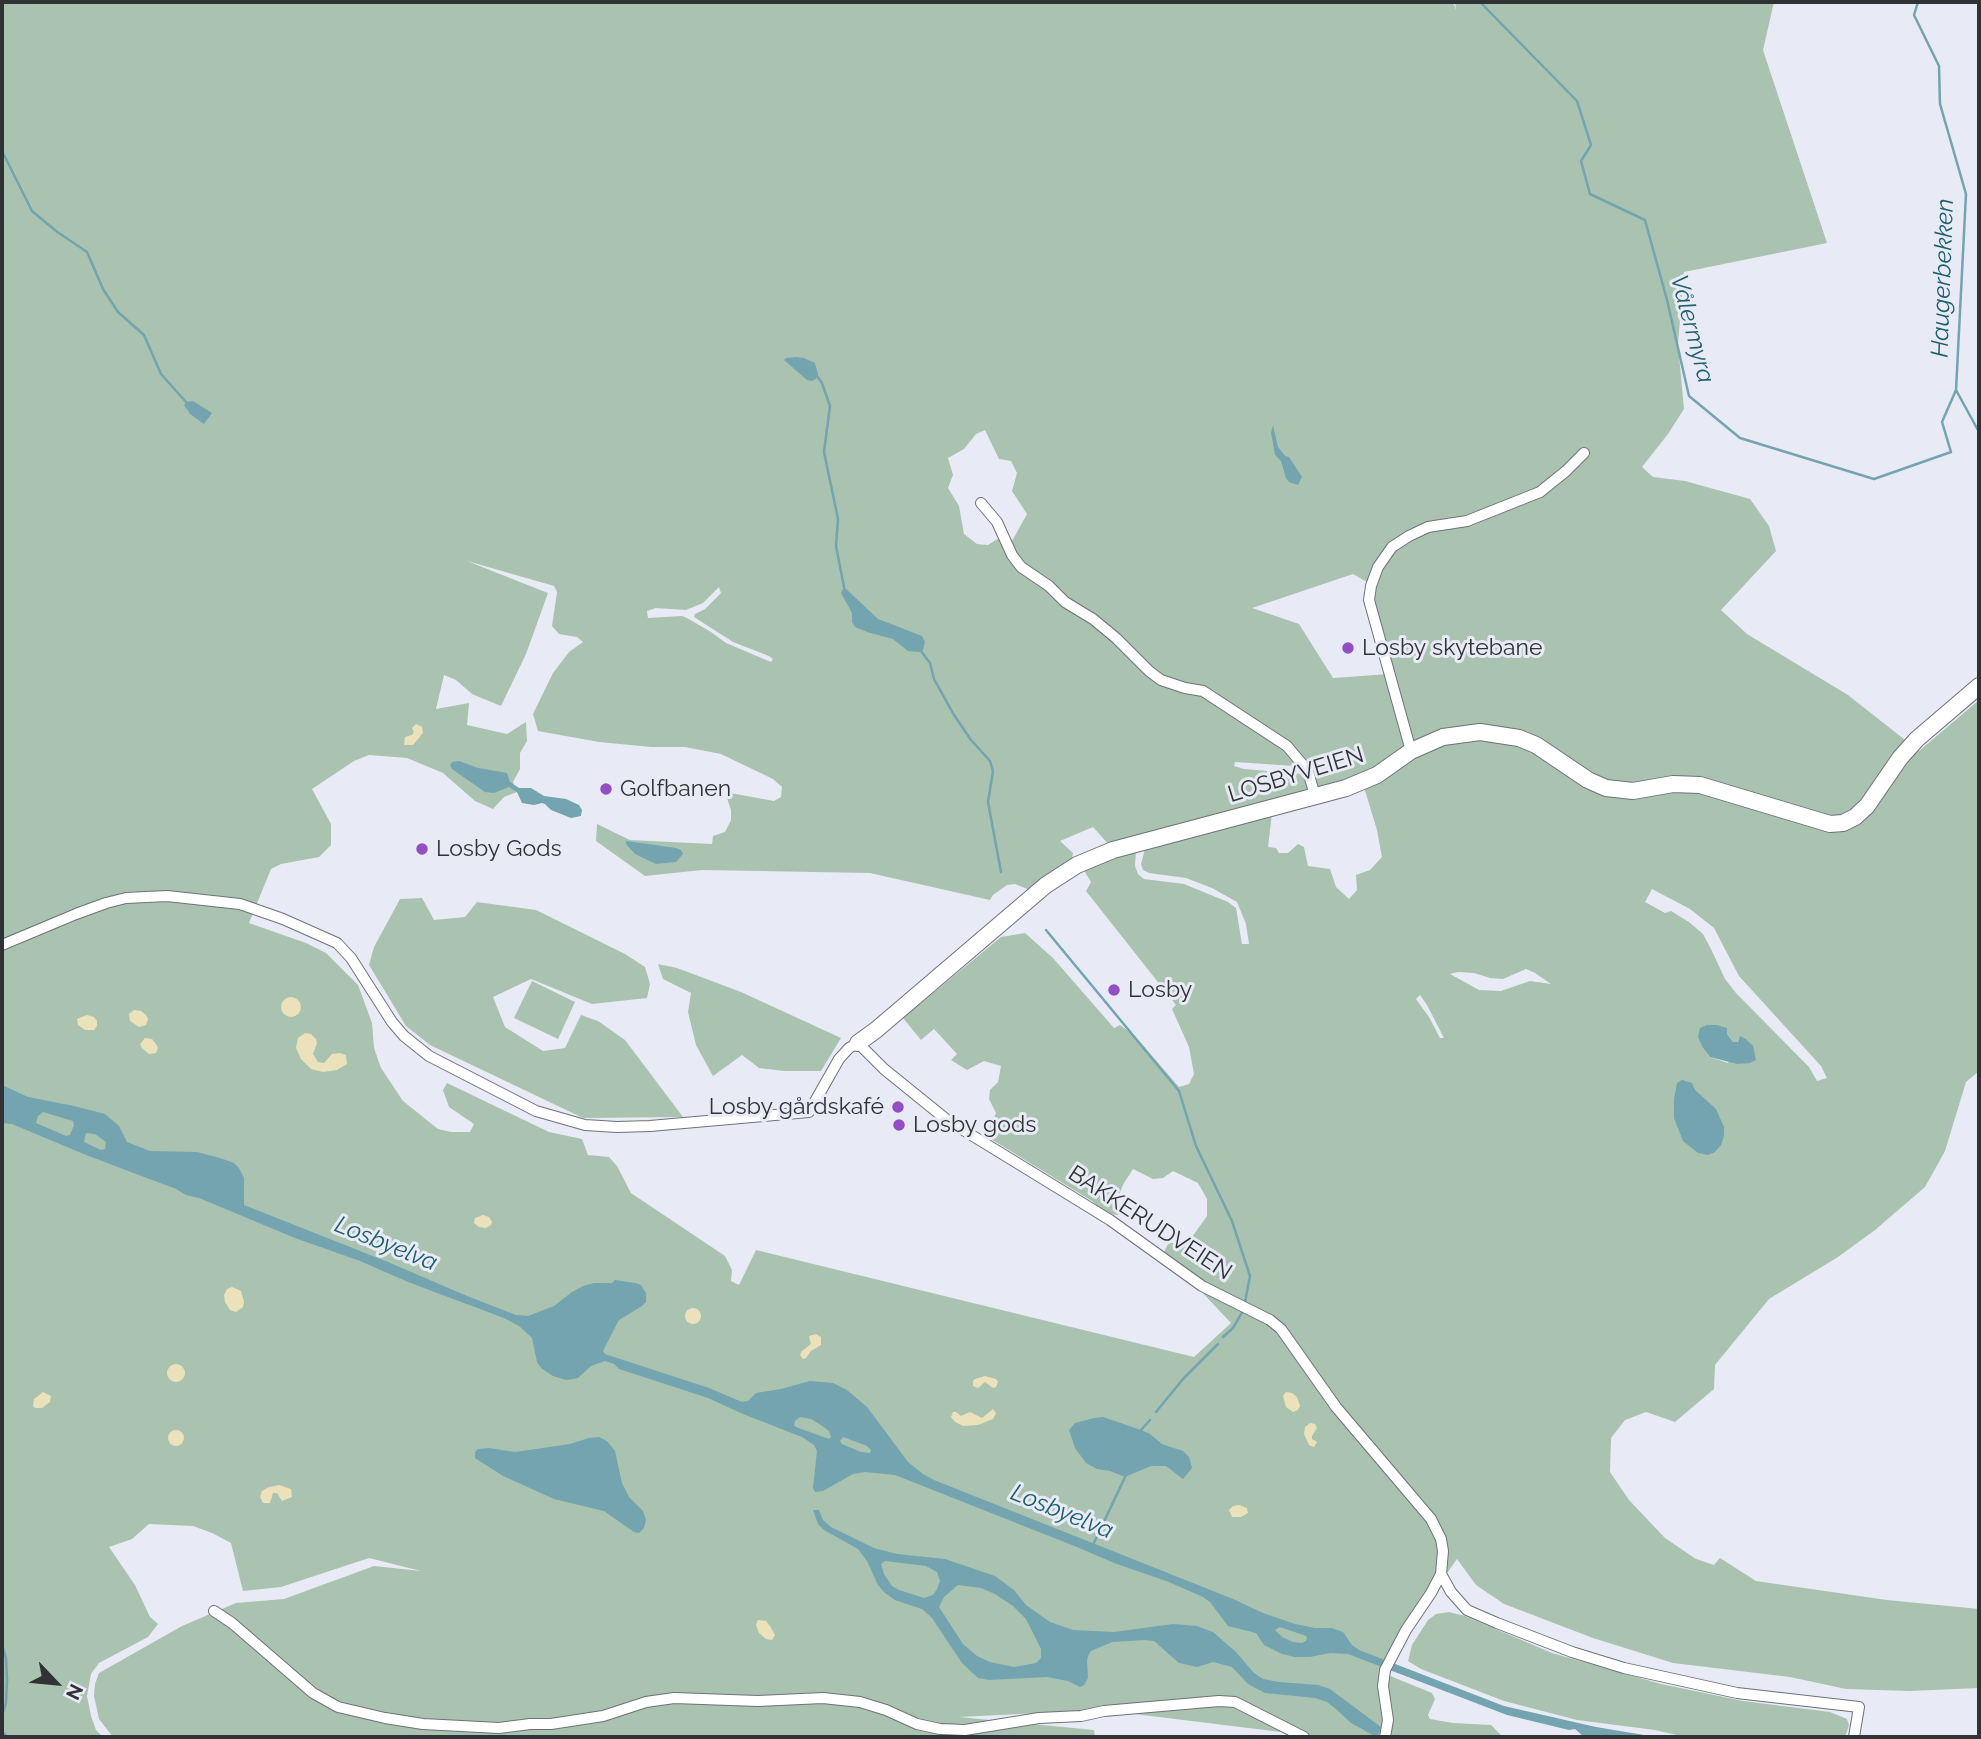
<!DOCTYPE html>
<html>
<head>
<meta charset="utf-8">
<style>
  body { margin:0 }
  #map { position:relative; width:1981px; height:1739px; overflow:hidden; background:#e8ebf5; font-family:Raleway,sans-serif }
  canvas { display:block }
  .frame { position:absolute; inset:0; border:4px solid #313236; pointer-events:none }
  .north { position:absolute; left:21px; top:1648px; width:70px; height:70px; -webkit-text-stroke:5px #e8ebf5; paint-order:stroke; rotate:116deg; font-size:19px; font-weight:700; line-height:28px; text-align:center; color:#313236 }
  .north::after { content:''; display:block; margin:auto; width:24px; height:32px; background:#313236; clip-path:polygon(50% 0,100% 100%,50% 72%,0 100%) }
</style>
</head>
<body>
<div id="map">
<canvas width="1981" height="1739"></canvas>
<div class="frame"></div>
<div class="north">N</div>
</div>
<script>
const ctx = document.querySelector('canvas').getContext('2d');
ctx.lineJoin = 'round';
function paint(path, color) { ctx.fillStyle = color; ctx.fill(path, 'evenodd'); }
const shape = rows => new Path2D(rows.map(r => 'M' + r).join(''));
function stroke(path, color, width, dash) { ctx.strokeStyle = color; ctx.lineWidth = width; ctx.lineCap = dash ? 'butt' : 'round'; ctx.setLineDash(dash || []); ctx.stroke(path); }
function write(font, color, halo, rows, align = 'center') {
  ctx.font = font + ' Raleway,sans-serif'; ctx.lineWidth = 6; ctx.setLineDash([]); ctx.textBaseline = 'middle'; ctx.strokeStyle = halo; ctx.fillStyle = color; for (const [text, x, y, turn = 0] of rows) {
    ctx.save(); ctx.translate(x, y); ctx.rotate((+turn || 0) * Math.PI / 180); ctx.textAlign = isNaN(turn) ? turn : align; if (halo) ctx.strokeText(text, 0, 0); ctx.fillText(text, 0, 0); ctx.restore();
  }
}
paint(shape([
  [2,2,1453,2,1456,10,1455,2,1774,2,1763,50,1827,243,1684,272,1678,344,1684,409,1668,434,1642,467,1653,477,1685,481,1750,499,1769,526,1776,551,1721,610,1747,634,1848,695,1919,751,1979,700,1979,1071,1966,1082,1945,1151,1925,1187,1875,1230,1838,1257,1769,1299,1715,1365,1714,1389,1675,1422,1646,1412,1625,1420,1611,1438,1610,1472,1629,1500,1665,1538,1696,1559,1714,1565,1720,1558,1756,1581,1887,1600,1979,1609,1979,1688,1910,1691,1846,1689,1790,1677,1673,1663,1593,1638,1504,1604,1476,1585,1457,1559,1378,1671,1432,1693,1435,1699,1428,1715,1430,1719,1453,1723,1491,1725,1503,1737,1507,1737,1298,1737,1289,1733,1102,1710,959,1717,1094,1730,1095,1737,113,1737,99,1719,94,1696,95,1684,99,1673,182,1626,236,1603,284,1599,374,1566,421,1571,369,1558,281,1587,243,1591,231,1543,212,1533,193,1526,149,1524,132,1539,109,1547,135,1585,150,1617,158,1624,148,1637,99,1663,91,1674,87,1696,91,1716,96,1730,103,1737,2,1737],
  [985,430,999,459,1011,461,1017,473,1012,491,1027,514,1012,541,1005,543,999,538,988,545,977,544,964,534,959,506,948,488,953,475,948,458,964,449,976,434],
  [467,561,554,586,557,592,552,626,559,634,577,637,583,642,569,652,553,673,533,714,538,731,599,742,651,747,685,747,721,754,773,779,782,787,781,797,774,801,725,792,731,810,731,820,725,832,713,836,712,844,630,840,597,824,596,841,645,876,702,870,870,873,990,900,993,895,1007,885,1015,884,1030,890,1072,858,1073,853,1060,841,1093,827,1110,846,1310,790,1307,781,1302,774,1244,769,1234,766,1235,762,1309,767,1317,788,1360,774,1377,830,1382,857,1370,870,1356,875,1357,890,1349,899,1336,887,1330,869,1308,866,1304,847,1298,844,1288,853,1279,853,1276,848,1268,847,1272,813,1145,849,1141,864,1143,870,1149,873,1186,878,1212,888,1237,902,1246,924,1249,944,1242,944,1236,908,1228,902,1184,884,1144,879,1138,874,1135,866,1136,850,1082,867,1091,882,1086,891,1176,1005,1172,1009,1189,1047,1194,1074,1189,1084,1179,1087,1134,1035,1120,1025,1114,1028,1053,958,1025,933,1001,937,903,1018,921,1040,934,1029,957,1054,951,1060,967,1070,984,1061,1001,1066,998,1082,990,1090,989,1099,996,1113,986,1136,1092,1201,1107,1214,1119,1215,1122,1210,1116,1201,1124,1183,1133,1169,1153,1179,1163,1178,1173,1171,1198,1183,1207,1199,1207,1216,1192,1237,1168,1244,1164,1252,1231,1323,1194,1357,756,1250,739,1285,731,1281,732,1270,725,1256,631,1193,617,1166,609,1157,588,1155,582,1139,549,1132,447,1083,443,1090,449,1107,474,1124,470,1132,451,1132,438,1129,403,1101,381,1068,374,1048,372,1023,358,985,326,953,306,943,249,923,271,869,281,864,319,857,331,845,331,824,312,789,354,761,369,755,407,758,443,773,475,801,493,809,504,797,517,792,513,782,520,769,520,753,527,741,526,722,507,734,467,725,469,703,436,709,444,675,456,680,472,694,501,706,526,654,548,593],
  [1353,574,1374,586,1369,600,1389,674,1333,678,1299,624,1252,608],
  [719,587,721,593,705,609,695,614,694,617,733,642,769,656,773,659,771,662,726,643,711,632,687,618,682,616,648,618,647,611,656,608,686,610,703,603],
  [1652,889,1690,909,1714,928,1739,976,1821,1066,1827,1078,1817,1081,1809,1067,1736,993,1725,979,1711,949,1703,934,1689,922,1671,911,1665,913,1645,902],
  [1526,969,1535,973,1551,984,1530,981,1501,991,1479,990,1450,974,1458,972,1474,973,1490,978,1503,979],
  [1420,995,1427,1005,1444,1038,1440,1038,1429,1017,1416,999],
  [1727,1034,1733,1042,1737,1042,1739,1039,1728,1063,1710,1057,1703,1048],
  [422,898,434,920,465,917,477,902,536,910,625,954,645,967,650,984,647,998,592,1004,531,979,493,997,505,1027,543,1051,565,1048,581,1015,598,1021,625,1040,683,1117,583,1118,430,1045,406,1026,369,965,374,947,400,899],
  [658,964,677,968,741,992,841,1038,821,1071,784,1071,759,1068,742,1055,713,1076,696,1045,688,1012,691,993,663,979],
  [532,981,575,1002,558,1039,514,1018],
  [1449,1612,1465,1616,1552,1653,1661,1684,1743,1701,1830,1712,1847,1719,1849,1725,1845,1737,1685,1737,1655,1730,1577,1720,1504,1701,1421,1669,1408,1661,1412,1645,1428,1620,1436,1614]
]), '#a9c3b0');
paint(shape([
  [416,724,422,727,423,733,413,745,404,745,405,737,412,735,414,732,412,728],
  '281 1007a10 10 0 1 1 20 0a10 10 0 1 1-20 0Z',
  [134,1010,141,1011,146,1015,148,1019,146,1025,139,1027,130,1021,129,1014],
  [87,1015,94,1017,97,1021,97,1026,94,1030,85,1030,78,1025,77,1019],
  [305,1033,311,1034,316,1039,317,1043,313,1054,318,1062,324,1063,332,1054,340,1053,346,1055,347,1064,337,1070,323,1072,311,1069,301,1059,296,1048,298,1038],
  [145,1038,152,1039,156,1044,158,1048,156,1053,149,1054,142,1048,140,1044],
  [483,1215,489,1217,492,1222,491,1225,486,1228,479,1227,474,1223,475,1218],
  [232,1287,241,1291,244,1301,243,1307,236,1312,230,1310,225,1302,224,1295,227,1289],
  '685 1316a8 8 0 1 1 16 0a8 8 0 1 1-16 0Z',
  [816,1334,821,1337,821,1345,811,1351,806,1358,803,1359,800,1355,802,1351,811,1344,809,1336],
  '167 1373a9 9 0 1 1 18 0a9 9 0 1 1-18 0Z',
  [985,1376,996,1379,998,1382,996,1387,993,1388,985,1382,978,1388,973,1386,973,1381,975,1379],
  [43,1392,51,1396,50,1402,42,1408,35,1408,33,1406,34,1399],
  [1286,1392,1292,1393,1297,1397,1300,1406,1298,1410,1293,1412,1286,1407,1283,1396],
  [993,1409,996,1413,993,1419,978,1425,963,1426,955,1422,951,1417,953,1412,956,1412,961,1416,970,1412,982,1418],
  [1310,1423,1315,1424,1317,1428,1312,1436,1312,1439,1317,1442,1314,1447,1309,1445,1304,1434,1305,1427],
  '168 1438a8 8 0 1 1 16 0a8 8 0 1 1-16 0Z',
  [279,1485,291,1489,292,1497,282,1501,277,1493,273,1493,270,1503,263,1503,260,1497,262,1491,269,1487],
  [1239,1505,1247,1508,1248,1513,1241,1517,1232,1517,1229,1510,1233,1506],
  [758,1620,766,1621,770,1626,775,1635,772,1640,766,1639,759,1633,756,1625]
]), '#ebe2bc');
paint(shape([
  [796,357,804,358,815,363,818,374,816,379,812,381,807,380,784,360,786,358],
  [193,401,212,413,204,424,190,414,184,405,186,402],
  [1273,425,1278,447,1285,456,1289,457,1302,477,1298,485,1289,482,1286,478,1281,461,1275,455,1271,433],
  [844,587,878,619,922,636,925,642,923,650,919,652,908,651,893,639,867,632,855,627,852,622,852,613,841,593],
  [459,761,478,768,507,773,510,782,519,788,531,788,544,796,566,799,579,805,582,810,581,816,571,818,551,810,545,804,542,803,534,805,522,803,517,792,509,787,494,793,485,792,452,769,450,765,452,762],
  [626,841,676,848,681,850,683,854,676,862,656,864,635,854,626,844],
  [1707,1025,1717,1025,1727,1028,1727,1034,1733,1042,1738,1042,1740,1036,1746,1039,1753,1046,1756,1060,1750,1063,1737,1064,1710,1057,1703,1048,1698,1037,1700,1028],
  [1682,1080,1692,1083,1695,1090,1716,1109,1724,1127,1724,1136,1721,1145,1715,1152,1708,1155,1698,1153,1683,1141,1674,1118,1674,1099,1677,1083],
  [2,1085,28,1097,74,1106,105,1114,119,1126,127,1142,150,1151,197,1152,220,1158,234,1163,239,1168,244,1178,244,1205,388,1262,467,1296,516,1315,528,1316,554,1306,572,1292,583,1286,594,1283,612,1283,615,1280,635,1283,641,1285,646,1293,646,1302,642,1306,619,1320,607,1343,603,1351,605,1354,709,1388,742,1402,748,1401,756,1393,781,1389,810,1381,833,1383,847,1390,867,1407,908,1462,923,1474,934,1480,1233,1599,1263,1613,1295,1624,1315,1628,1332,1628,1343,1632,1352,1645,1359,1650,1504,1706,1596,1727,1656,1737,1584,1737,1575,1729,1569,1730,1507,1715,1348,1654,1330,1653,1310,1657,1295,1657,1282,1654,1264,1645,1256,1633,1228,1626,1210,1602,1203,1597,1169,1582,1114,1563,1077,1547,895,1475,865,1472,853,1474,823,1491,815,1492,813,1488,817,1451,814,1445,802,1437,743,1414,708,1398,619,1369,614,1364,605,1361,591,1366,578,1378,573,1379,566,1380,553,1376,541,1368,537,1362,532,1338,519,1326,504,1318,408,1282,360,1261,295,1238,199,1198,186,1195,176,1189,86,1155,12,1124,2,1123],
  [43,1112,73,1121,74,1125,70,1135,66,1136,36,1123,38,1116],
  [86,1133,95,1134,106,1142,105,1149,101,1150,84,1142],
  [800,1417,811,1419,821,1425,829,1431,831,1437,829,1439,796,1427,794,1425,795,1421],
  [843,1437,867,1446,871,1450,870,1453,861,1452,842,1444,840,1441],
  [1280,1627,1306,1636,1307,1638,1306,1641,1302,1643,1293,1642,1282,1637,1275,1630],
  [1103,1417,1141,1430,1150,1434,1162,1444,1183,1451,1189,1457,1192,1468,1183,1479,1166,1466,1151,1466,1125,1477,1110,1471,1097,1469,1086,1463,1075,1448,1069,1430,1075,1423,1094,1418],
  [599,1437,607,1441,615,1451,622,1483,629,1497,643,1511,646,1520,644,1528,639,1533,634,1532,604,1511,554,1499,503,1476,475,1458,475,1452,478,1449,489,1448,515,1452,570,1444,589,1438],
  [813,1510,819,1510,823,1520,831,1527,874,1548,897,1554,945,1559,995,1576,1014,1590,1026,1605,1050,1622,1073,1630,1114,1632,1173,1624,1197,1626,1213,1632,1236,1652,1254,1673,1263,1679,1279,1682,1318,1685,1330,1689,1381,1727,1379,1733,1376,1737,1362,1729,1351,1723,1336,1709,1327,1702,1315,1698,1265,1693,1248,1684,1232,1667,1213,1662,1197,1667,1179,1663,1154,1641,1145,1640,1112,1642,1091,1651,1088,1656,1087,1661,1088,1678,1084,1685,1080,1687,1068,1681,1047,1677,989,1680,978,1678,962,1663,932,1618,922,1609,895,1600,885,1593,878,1585,867,1561,858,1549,824,1530,818,1524],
  [885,1561,926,1566,937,1572,940,1581,937,1589,933,1595,924,1598,899,1590,892,1586,884,1574,881,1564],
  [958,1585,981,1588,995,1594,1013,1606,1026,1619,1041,1649,1041,1658,1036,1663,1014,1667,990,1662,977,1656,963,1644,939,1607,944,1597]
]), '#73a4b0');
stroke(shape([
  [1480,2,1577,101,1591,145,1581,161,1590,194,1645,220,1667,300,1689,396,1740,438,1874,479,1951,452,1942,422,1956,390],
  [1918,2,1914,15,1939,66,1940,104,1966,194,1956,390,1979,432],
  [2,151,32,211,56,231,87,252,103,289,118,312,144,335,161,374,186,402],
  [817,376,822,383,830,406,824,452,838,519,836,546,844,587],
  [921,651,930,663,934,679,954,715,971,740,990,761,993,771,988,802,1001,872],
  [1046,930,1179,1091,1196,1146,1232,1221,1250,1276,1245,1302],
  [1223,1337,1233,1328,1244,1309],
  [1156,1412,1183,1379,1218,1344],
  [1141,1430,1150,1420],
  [1092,1547,1125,1477],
  [2,1645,6,1658,7,1680,6,1703,2,1715],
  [2,1731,7,1737]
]), '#73a4b0', 2.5);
const minor = shape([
  [981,503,997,522,1012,555,1021,567,1049,586,1065,602,1093,619,1116,638,1149,671,1161,680,1185,688,1203,691,1287,746,1308,771,1315,796],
  [1411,751,1369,600,1371,586,1378,567,1392,547,1409,536,1428,527,1467,521,1540,492,1566,471,1584,453],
  [2,945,76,914,106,903,126,898,167,896,240,904,283,919,337,943,351,958,392,1022,404,1036,429,1056,536,1111,585,1125,617,1127,650,1126,809,1112,839,1059,849,1048,858,1043,884,1069,947,1120,1110,1220,1202,1286,1270,1320,1281,1329,1336,1407,1431,1519,1441,1539,1443,1551,1441,1574,1451,1592,1467,1610,1497,1623,1572,1652,1624,1668,1737,1693,1859,1707,1854,1737],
  [214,1611,232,1623,313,1693,338,1707,385,1718,423,1724,499,1728,530,1724,551,1724,603,1716,646,1702,674,1698,758,1701,823,1698,860,1702,886,1710,917,1724,940,1729,965,1730,1039,1718,1081,1716,1104,1711,1219,1701,1235,1702,1304,1737],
  [1385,1737,1388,1720,1383,1686,1385,1670,1406,1630,1431,1593,1441,1574]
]);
const secondary = shape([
  [858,1043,876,1030,1046,885,1077,865,1113,850,1346,788,1377,775,1411,751,1443,737,1480,732,1519,738,1536,745,1588,780,1606,788,1633,791,1673,784,1700,785,1830,824,1843,823,1855,817,1867,806,1900,758,1917,739,1979,686]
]);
stroke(minor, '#6f717b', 12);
stroke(secondary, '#6f717b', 18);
stroke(minor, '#fff', 10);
stroke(secondary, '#fff', 16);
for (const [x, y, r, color] of [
  [1348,648,7,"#934ec2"],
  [606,789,7,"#934ec2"],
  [422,849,7,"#934ec2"],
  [1114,990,7,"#934ec2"],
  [898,1107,7,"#934ec2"],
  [899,1125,7,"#934ec2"]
]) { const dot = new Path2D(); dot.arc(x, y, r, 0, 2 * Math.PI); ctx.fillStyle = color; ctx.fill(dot); stroke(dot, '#e8ebf5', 2.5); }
write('23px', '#313236', '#e8ebf5', [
  ["Losby skytebane",1362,648],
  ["Golfbanen",620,789],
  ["Losby Gods",436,849],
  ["Losby",1128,990],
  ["Losby gårdskafé",884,1107,"right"],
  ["Losby gods",913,1125]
], 'left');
write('23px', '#313236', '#e8ebf5', [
  ["LOSBYVEIEN",1296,775,-17],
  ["BAKKERUDVEIEN",1150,1223,33]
]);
write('italic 24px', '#1c5f6d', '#e8ebf5', [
  ["Haugerbekken",1943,278,-88],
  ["Vålermyra",1692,329,75],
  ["Losbyelva",386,1244,22],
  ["Losbyelva",1062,1512,22]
]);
</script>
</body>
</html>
